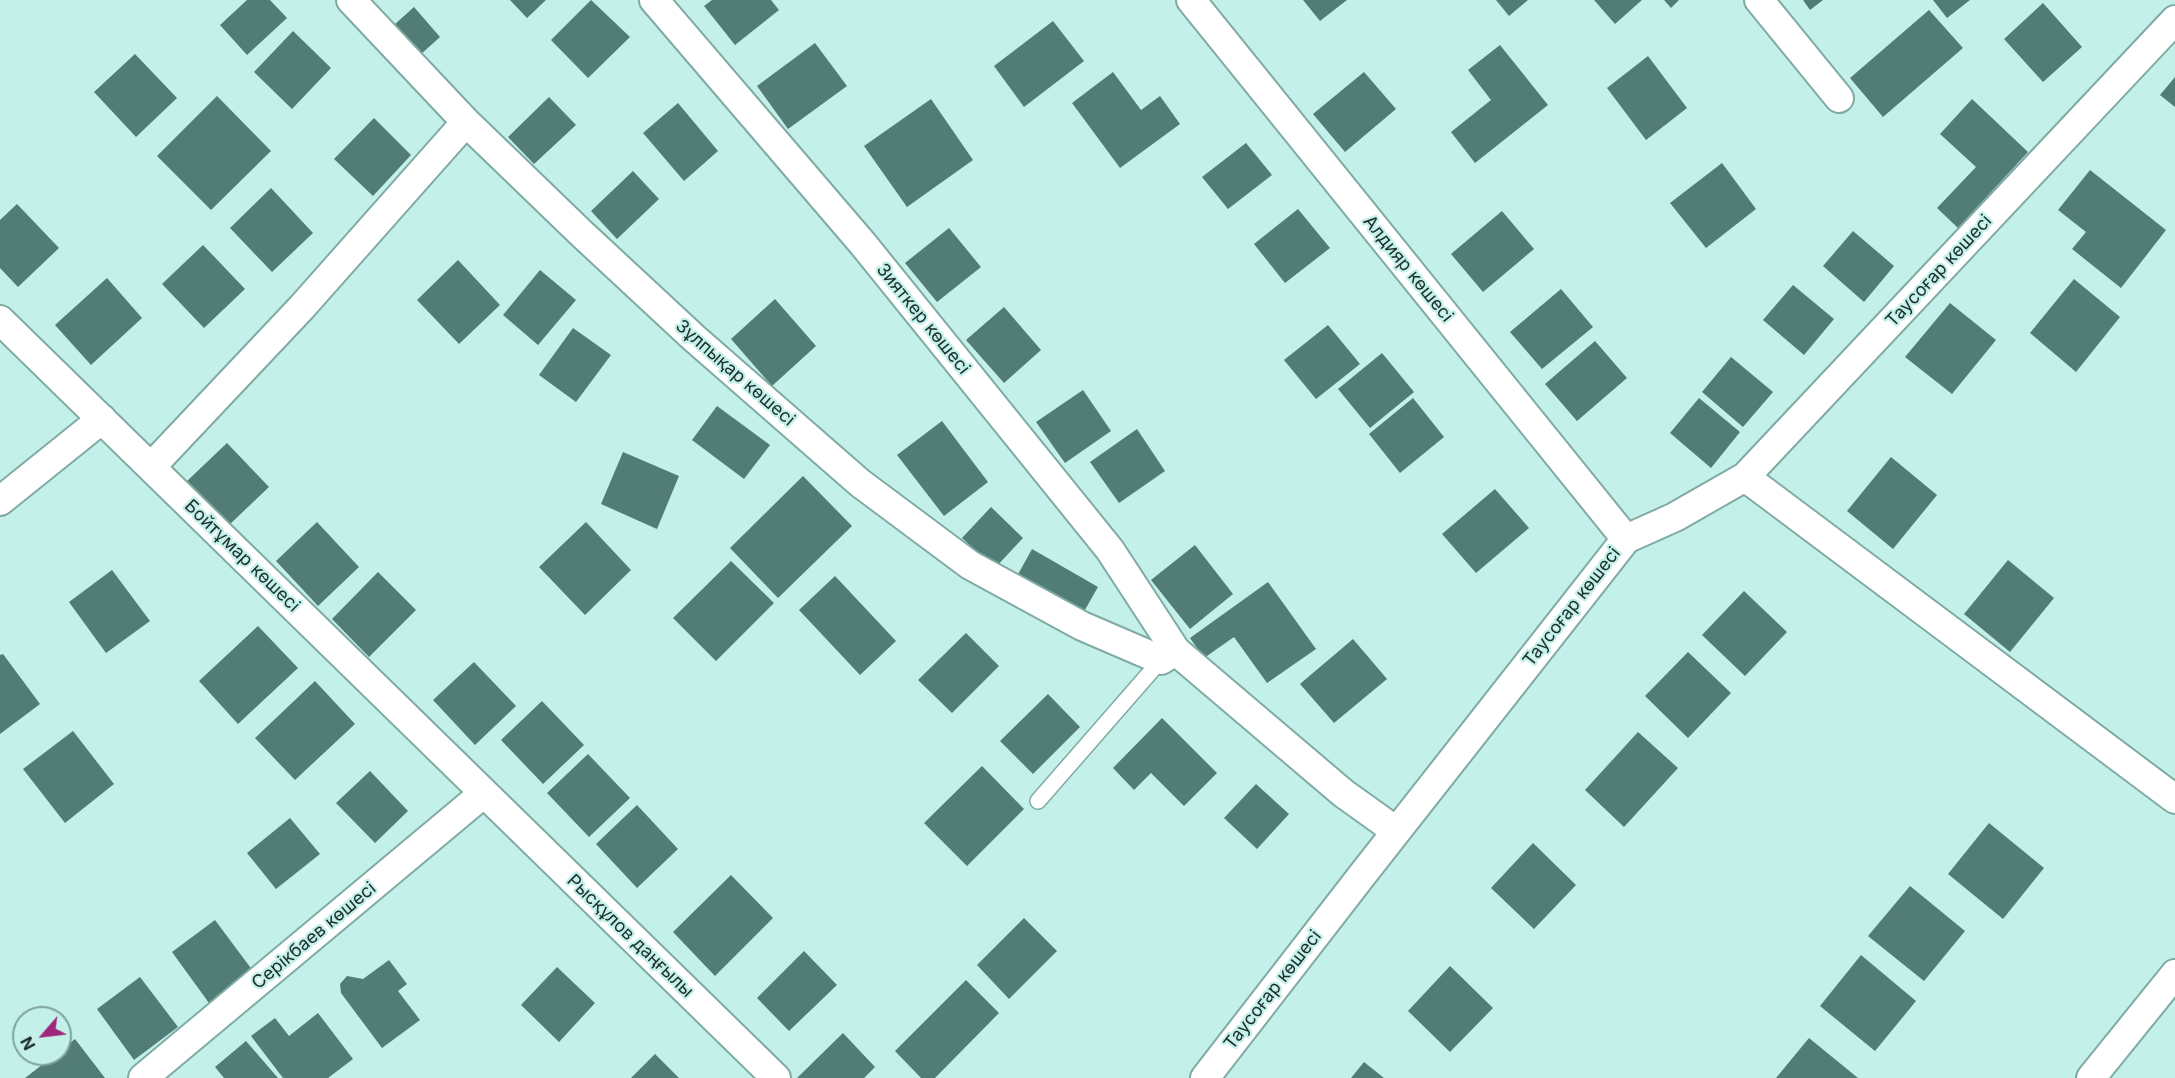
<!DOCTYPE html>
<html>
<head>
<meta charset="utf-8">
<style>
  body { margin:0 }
  #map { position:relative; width:2175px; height:1078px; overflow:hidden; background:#c3f0e9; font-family:Inter,sans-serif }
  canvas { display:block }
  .north { position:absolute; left:12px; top:1006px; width:60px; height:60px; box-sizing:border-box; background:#c3f0e9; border:2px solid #80a29d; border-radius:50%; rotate:242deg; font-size:16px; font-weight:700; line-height:24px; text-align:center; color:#1c2d2b }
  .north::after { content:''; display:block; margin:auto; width:21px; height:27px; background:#a0267c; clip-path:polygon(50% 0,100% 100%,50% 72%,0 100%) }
</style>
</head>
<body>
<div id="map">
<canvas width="2175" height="1078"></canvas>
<div class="north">N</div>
</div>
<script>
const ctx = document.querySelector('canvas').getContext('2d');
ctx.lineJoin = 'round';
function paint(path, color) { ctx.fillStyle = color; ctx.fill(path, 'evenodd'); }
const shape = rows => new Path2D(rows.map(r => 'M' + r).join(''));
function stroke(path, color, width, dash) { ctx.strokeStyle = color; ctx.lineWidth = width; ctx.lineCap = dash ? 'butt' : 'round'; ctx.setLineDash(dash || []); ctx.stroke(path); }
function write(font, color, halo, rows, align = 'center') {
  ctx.font = font + ' Inter,sans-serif'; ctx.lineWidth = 4.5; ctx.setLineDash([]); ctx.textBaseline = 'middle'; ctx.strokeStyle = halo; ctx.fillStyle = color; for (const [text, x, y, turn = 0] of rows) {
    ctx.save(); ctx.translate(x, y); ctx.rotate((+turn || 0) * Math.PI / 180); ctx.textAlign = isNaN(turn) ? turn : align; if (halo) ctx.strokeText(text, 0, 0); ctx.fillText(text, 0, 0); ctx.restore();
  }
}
paint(shape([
  [247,0,270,0,287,18,247,55,220,25],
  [510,0,546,0,527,18],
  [591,0,630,37,588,78,551,40],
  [712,0,771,0,779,10,735,45,704,6],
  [1303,0,1347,0,1320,21],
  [1496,0,1528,0,1509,16],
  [1594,0,1642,0,1615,24],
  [1664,0,1679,0,1671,8],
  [1803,0,1823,0,1810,10],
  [1933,0,1970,0,1947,18],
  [2043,3,2082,47,2043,82,2004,39],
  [414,7,440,37,420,55,394,25],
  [1929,10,1963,48,1883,117,1850,78],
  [1053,21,1084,61,1024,107,994,66],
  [293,31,331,68,292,109,254,72],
  [815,43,847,86,788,129,757,86],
  [1500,45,1548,105,1475,163,1451,132,1491,100,1468,70],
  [135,54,177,98,136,137,94,92],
  [1648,56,1687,108,1646,140,1607,88],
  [1113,72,1141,110,1160,96,1180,124,1120,168,1072,103],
  [1364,72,1396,109,1345,152,1313,114],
  [2175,77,2175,107,2160,95],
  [217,96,271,151,211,210,157,156],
  [549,97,576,125,534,164,508,137],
  [931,99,973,160,907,207,864,146],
  [1972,99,2028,152,1958,228,1937,208,1976,167,1940,134],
  [678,103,718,151,684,181,643,133],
  [374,118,411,155,373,196,334,159],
  [1246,143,1272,175,1228,209,1202,177],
  [1722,163,1756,209,1706,248,1670,203],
  [2090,170,2166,230,2121,288,2072,249,2086,232,2058,210],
  [633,171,659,199,617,239,591,211],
  [271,188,313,233,272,272,230,228],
  [17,204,59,248,18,287,0,268,0,220],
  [1298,209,1330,248,1285,283,1254,244],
  [1502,211,1534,249,1483,292,1451,254],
  [949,228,981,267,937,302,905,263],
  [1853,231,1894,266,1864,302,1823,266],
  [203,245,245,289,204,328,162,284],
  [458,260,500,305,459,344,417,300],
  [540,270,576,300,538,345,503,315],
  [107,278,142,318,91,365,55,325],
  [2074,279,2120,317,2076,372,2030,333],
  [1793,285,1834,319,1804,355,1763,320],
  [1561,289,1593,327,1542,369,1510,332],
  [775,299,816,346,772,386,731,339],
  [1950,303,1996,340,1952,394,1905,357],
  [1004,307,1041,350,1004,383,966,340],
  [1328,325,1360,364,1316,399,1284,360],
  [573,328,611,355,576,402,539,375],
  [1595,341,1627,378,1577,421,1545,384],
  [1382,353,1414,392,1370,428,1338,389],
  [1731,357,1773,392,1743,427,1702,392],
  [1083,390,1111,431,1065,463,1036,422],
  [1413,398,1444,437,1400,473,1369,434],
  [1699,398,1740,432,1711,468,1670,433],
  [717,406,770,445,744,479,692,440],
  [942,421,988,482,944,516,897,455],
  [1137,429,1165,471,1119,503,1090,462],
  [227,443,269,487,228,526,186,482],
  [623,452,679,476,657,529,601,504],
  [1891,457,1937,495,1893,549,1847,511],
  [803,476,852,526,778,598,730,548],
  [1495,489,1529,528,1476,573,1442,534],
  [991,507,1023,538,995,568,962,538],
  [317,522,359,567,318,606,276,561],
  [586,522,631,570,585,615,539,567],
  [1195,545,1233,594,1190,629,1151,580],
  [1032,549,1098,587,1082,615,1016,578],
  [2008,560,2054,598,2010,652,1964,614],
  [731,561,774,603,716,661,673,618],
  [112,570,150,621,106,653,69,602],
  [378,572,416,610,369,657,332,619],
  [835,576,896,641,860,675,799,610],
  [1268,582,1316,649,1267,683,1234,637,1204,658,1190,638],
  [1744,591,1787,632,1745,676,1702,635],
  [258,626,298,668,238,724,199,681],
  [966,633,999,666,952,713,918,680],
  [1353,639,1387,679,1334,723,1300,684],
  [1688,652,1731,693,1688,738,1645,696],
  [3,654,40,704,0,734,0,655],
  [474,662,516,706,475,745,433,700],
  [315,681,355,724,295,780,255,738],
  [1048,694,1080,727,1033,774,1000,741],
  [542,701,584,745,543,784,501,740],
  [1162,718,1217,773,1184,806,1151,773,1134,790,1113,768],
  [73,731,114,784,65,823,23,769],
  [1638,732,1678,768,1624,827,1585,790],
  [588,754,630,798,589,837,547,793],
  [982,766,1024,809,967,866,924,823],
  [370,771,408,811,375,843,336,803],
  [1256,784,1289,814,1257,849,1224,818],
  [637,805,678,849,637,888,596,844],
  [290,818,320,854,276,889,247,853],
  [1989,823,2044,868,2003,919,1948,874],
  [1533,843,1576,885,1534,929,1491,888],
  [731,875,773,918,715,976,673,932],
  [1910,886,1965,931,1924,981,1868,936],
  [1024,918,1057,951,1009,999,977,965],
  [215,920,253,971,209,1003,172,952],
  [804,951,837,985,789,1031,757,998],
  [1861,955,1916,1001,1875,1051,1820,1006],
  [389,960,407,984,398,991,420,1020,382,1048,341,993,340,984,347,976,363,979],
  [1450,966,1493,1008,1450,1052,1408,1011],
  [557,967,595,1003,559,1042,521,1005],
  [140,977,178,1027,134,1060,97,1009],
  [966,980,999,1013,935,1078,921,1078,895,1051],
  [318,1013,353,1059,328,1078,283,1078,251,1036,275,1018,289,1036],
  [843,1033,875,1067,864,1078,797,1078],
  [1809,1038,1858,1078,1776,1078],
  [75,1039,105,1078,25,1078,56,1054,60,1054,60,1051],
  [246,1041,278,1078,224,1078,215,1067],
  [655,1054,679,1078,631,1078],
  [1364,1062,1384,1078,1351,1078]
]), '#527c76');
const service = shape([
  [1038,801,1161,660]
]);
const minor = shape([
  [351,0,466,122,581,233,694,338,860,483,970,565,1082,626,1161,660,1176,651],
  [654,0,863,244,1110,550,1176,651,1343,793,1396,831],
  [1191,0,1626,539],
  [1759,0,1839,98],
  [0,320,776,1078],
  [151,467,302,307,466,122],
  [1745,477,2175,799],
  [0,501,102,419],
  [143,1078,484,793],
  [1205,1078,1363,874,1626,539,1675,517,1745,477,2175,20],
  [2091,1078,2175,974]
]);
stroke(service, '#80aba5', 18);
stroke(minor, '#80aba5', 32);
stroke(service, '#fff', 15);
stroke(minor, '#fff', 28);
write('18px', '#1c2d2b', '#c3f0e9', [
  ["Алдияр көшесі",1408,269,51],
  ["Тауcоғар көшесі",1939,271,-47],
  ["Зияткер көшесі",923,319,51],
  ["Зұлпықар көшесі",735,373,41],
  ["Бойтұмар көшесі",242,556,44],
  ["Тауcоғар көшесі",1572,607,-52],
  ["Серікбаев көшесі",314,936,-40],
  ["Рысқұлов даңғылы",630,936,44],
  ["Тауcоғар көшесі",1273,990,-52]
]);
</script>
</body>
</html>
